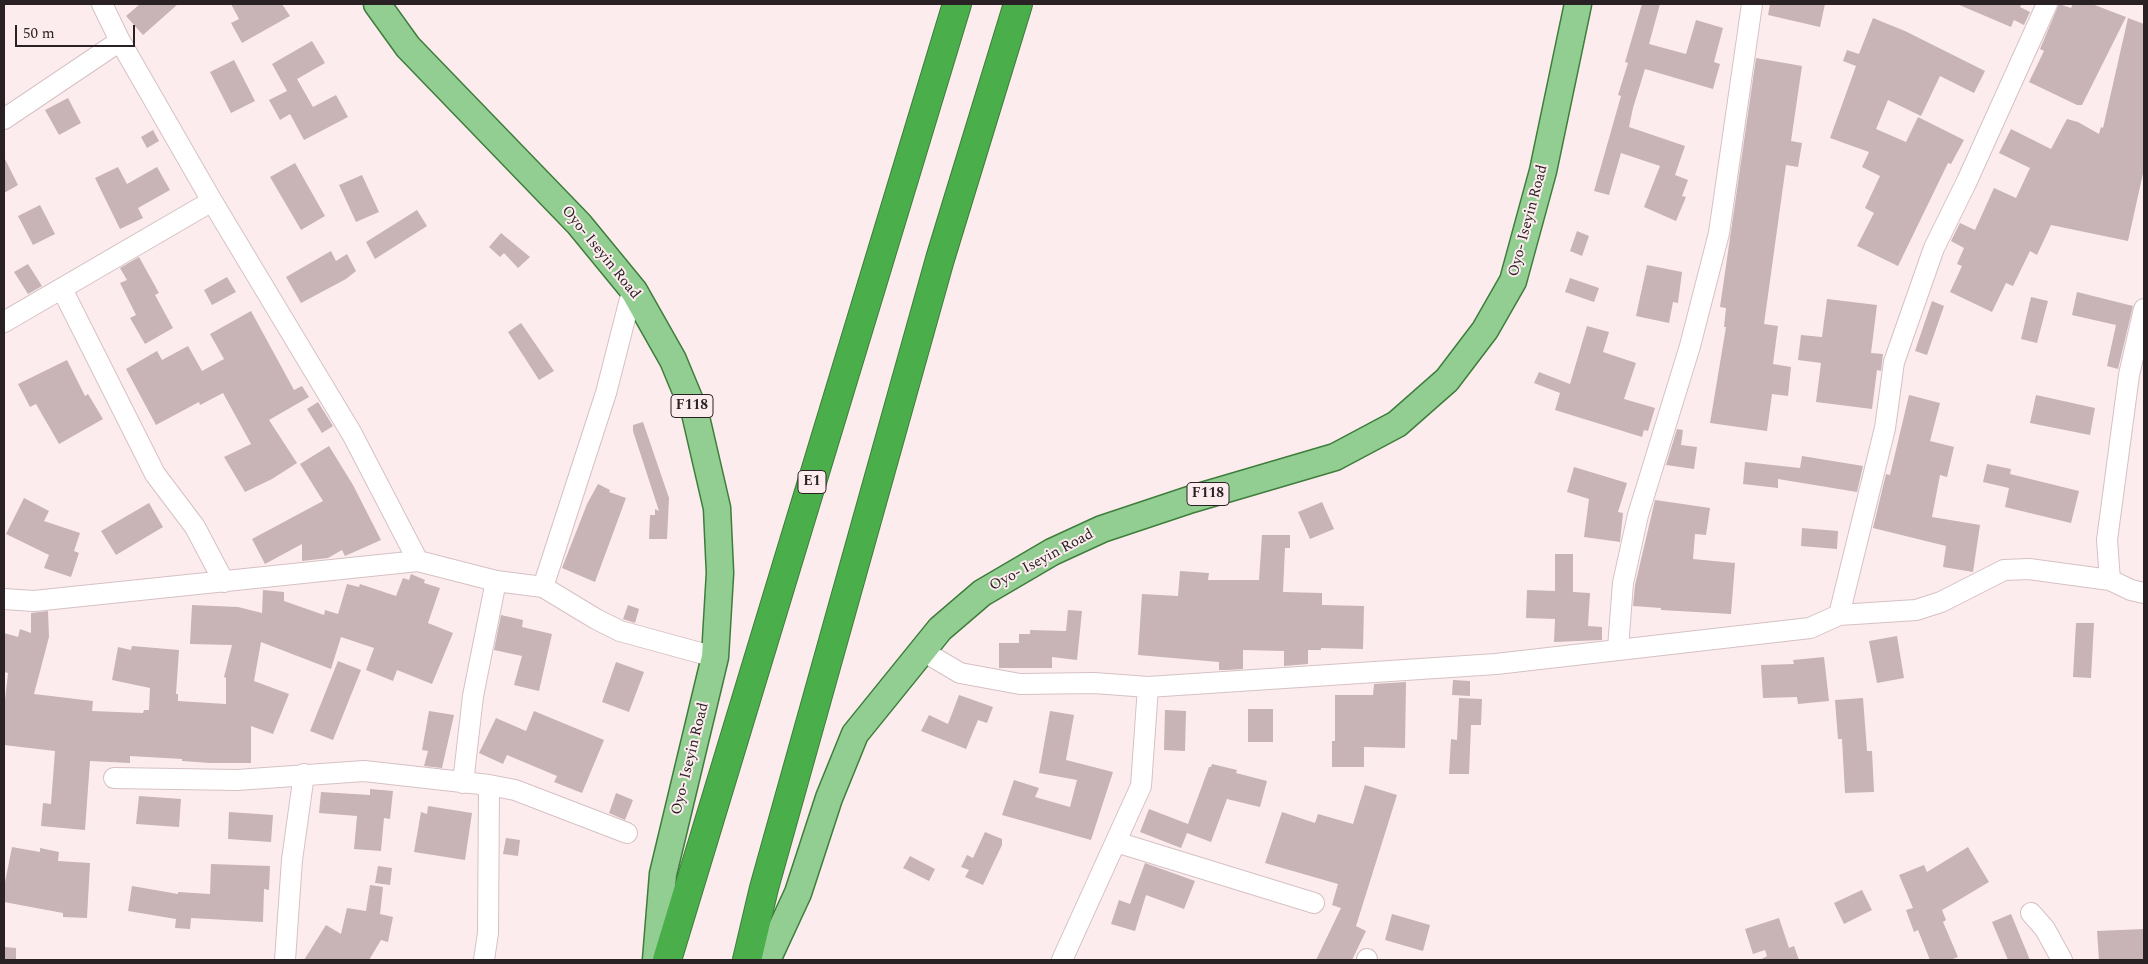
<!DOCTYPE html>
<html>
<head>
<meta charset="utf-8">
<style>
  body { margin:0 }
  #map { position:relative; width:2148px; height:964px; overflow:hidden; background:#fdecee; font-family:Spectral,serif }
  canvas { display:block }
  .frame { position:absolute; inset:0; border:5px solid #292123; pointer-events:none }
  .scale { position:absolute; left:15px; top:25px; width:120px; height:22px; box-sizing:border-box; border:2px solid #292123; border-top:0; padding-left:6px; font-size:15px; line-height:18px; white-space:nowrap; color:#292123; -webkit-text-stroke:4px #fdecee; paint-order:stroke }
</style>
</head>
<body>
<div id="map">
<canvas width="2148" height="964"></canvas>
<div class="frame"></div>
<div class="scale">50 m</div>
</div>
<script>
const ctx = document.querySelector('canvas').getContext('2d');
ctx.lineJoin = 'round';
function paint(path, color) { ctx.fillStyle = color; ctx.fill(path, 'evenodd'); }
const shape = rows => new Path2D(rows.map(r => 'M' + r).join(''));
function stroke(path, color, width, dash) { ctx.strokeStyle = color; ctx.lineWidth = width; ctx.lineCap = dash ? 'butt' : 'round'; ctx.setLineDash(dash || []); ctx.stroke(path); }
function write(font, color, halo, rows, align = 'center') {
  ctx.font = font + ' Spectral,serif'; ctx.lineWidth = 4; ctx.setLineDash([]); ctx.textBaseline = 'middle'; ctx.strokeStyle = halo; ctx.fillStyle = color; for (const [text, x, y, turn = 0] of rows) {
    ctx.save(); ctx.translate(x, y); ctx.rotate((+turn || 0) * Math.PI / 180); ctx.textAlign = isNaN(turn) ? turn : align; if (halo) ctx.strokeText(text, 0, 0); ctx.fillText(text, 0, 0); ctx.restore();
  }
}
paint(shape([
  [140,4,178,4,143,35,126,16],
  [231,4,282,4,290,16,242,43,231,23,239,19],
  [1642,4,1660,4,1649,44,1686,54,1696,20,1723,28,1714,62,1720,64,1713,89,1645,69,1633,108,1629,127,1685,146,1675,175,1688,180,1682,196,1686,197,1676,221,1644,207,1660,166,1621,153,1609,195,1594,191,1621,96,1618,95,1628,63,1625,62],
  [1770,4,1825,4,1820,27,1768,15],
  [1957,4,2022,4,2020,7,2030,12,2024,25,2014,20,2011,27],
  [2059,4,2071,8,2073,4,2092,4,2126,17,2082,105,2077,105,2029,82,2044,51,2040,49],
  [1873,18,1905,31,1985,71,1974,93,1940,76,1921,116,1888,100,1876,129,1906,142,1918,117,1964,140,1951,164,1948,163,1898,266,1857,246,1874,213,1865,208,1880,176,1862,167,1869,152,1830,138,1856,66,1843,61,1847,50,1859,54],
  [2128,18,2144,24,2144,169,2128,241,2051,225,2037,255,2030,251,2013,286,2006,283,1992,312,1950,292,1962,266,1957,264,1964,248,1951,241,1960,223,1975,230,1994,188,2016,198,2030,168,1999,153,2011,129,2051,149,2067,119,2078,122,2099,134,2101,127,2103,128],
  [312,41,325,63,297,79,313,107,336,95,348,117,304,140,290,114,280,120,269,100,287,91,272,64],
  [1756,58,1802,66,1791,141,1802,143,1798,167,1786,165,1764,324,1778,326,1773,364,1791,367,1788,396,1772,394,1767,431,1710,423,1726,327,1724,327,1726,308,1720,307],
  [234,60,255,101,231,113,210,72],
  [68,98,81,123,59,135,45,110],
  [153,130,159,141,147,148,141,137],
  [4,157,18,185,4,193],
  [295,163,325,216,301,230,270,177],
  [118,167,127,184,157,167,170,190,138,208,143,218,120,229,95,178],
  [362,175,379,212,356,222,339,185],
  [40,205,55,234,33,245,18,216],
  [417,210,427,226,375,259,366,242],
  [1577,231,1589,236,1582,256,1570,251],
  [501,233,530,257,518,268,504,253,500,257,489,247],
  [331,251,336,261,347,254,356,271,346,279,301,303,286,277],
  [139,257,159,293,155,295,173,328,145,344,130,318,136,315,120,283,127,280,120,268],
  [28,264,42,286,28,294,14,272],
  [1647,265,1682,272,1678,303,1673,302,1669,323,1636,316],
  [227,277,236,292,212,305,204,290],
  [1570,278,1599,288,1594,302,1565,292],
  [2077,292,2133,306,2118,369,2107,366,2116,325,2072,315],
  [2031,297,2048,301,2037,343,2021,339],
  [1827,299,1877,305,1871,353,1883,354,1881,371,1877,370,1872,409,1816,402,1821,363,1798,360,1801,335,1822,337],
  [1932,301,1944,306,1927,355,1915,351],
  [251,311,294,390,302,386,309,397,269,420,297,463,272,479,245,492,224,457,251,444,223,393,200,405,199,402,156,425,126,369,157,351,162,360,188,346,202,371,224,359,210,334],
  [521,323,554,371,539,380,508,332],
  [1587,326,1609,332,1603,352,1636,363,1624,399,1655,408,1648,431,1644,430,1642,437,1555,410,1560,393,1534,383,1539,372,1570,384],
  [67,360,85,396,88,394,103,419,59,444,36,404,30,407,18,384],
  [1909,395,1940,403,1930,441,1954,447,1947,477,1940,475,1932,517,1980,525,1973,572,1943,567,1946,546,1873,528,1886,474,1890,475],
  [2036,395,2095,408,2090,435,2030,423],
  [318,402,333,426,322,433,307,409],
  [643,422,669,498,667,539,649,539,650,515,655,515,655,509,659,511,633,431,633,425],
  [1677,429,1683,430,1681,445,1697,447,1694,469,1666,465],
  [329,446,353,485,381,540,345,556,342,550,328,558,302,561,302,544,265,564,252,539,323,501,300,464],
  [1802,456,1863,466,1857,492,1778,479,1778,488,1743,484,1745,462,1800,468],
  [1987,464,2011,469,2010,474,2079,491,2071,523,2005,507,2009,488,1983,482],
  [1574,467,1627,483,1618,512,1623,513,1620,542,1584,537,1589,499,1567,492],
  [598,484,610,490,609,492,626,498,595,582,562,568,587,504],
  [24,498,49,511,44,521,80,533,74,551,79,553,71,577,44,568,49,555,6,534],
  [1655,500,1710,508,1706,535,1695,534,1693,559,1735,563,1731,614,1661,610,1661,608,1633,606,1635,585],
  [1322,502,1334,529,1310,539,1298,512],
  [149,503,163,527,116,555,101,531],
  [1802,528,1838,531,1837,549,1801,546],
  [1262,535,1290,535,1290,548,1285,548,1283,592,1322,593,1322,605,1364,606,1363,649,1321,648,1321,650,1308,650,1308,664,1284,666,1284,651,1243,650,1243,669,1227,670,1219,670,1219,662,1138,655,1142,594,1178,596,1180,571,1209,573,1208,580,1259,580],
  [1555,554,1573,554,1573,592,1590,593,1588,626,1602,627,1602,640,1554,642,1555,619,1526,618,1527,590,1555,591],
  [411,574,425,580,424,583,440,588,428,623,453,633,432,684,397,670,393,681,366,670,374,648,341,637,331,669,261,642,254,681,289,694,273,734,251,726,251,763,210,763,182,761,182,759,130,756,130,763,90,761,85,830,41,826,43,803,51,804,55,751,4,745,4,709,8,673,4,672,4,633,18,637,20,629,31,633,31,613,48,611,49,637,34,694,93,701,92,711,143,713,144,710,149,710,150,688,112,680,118,647,131,650,132,646,179,650,176,694,178,694,178,701,226,704,226,678,224,677,232,645,190,644,192,605,238,607,262,613,263,590,284,592,284,601,324,615,325,610,338,614,347,584,359,587,360,584,396,596,403,578,409,580],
  [628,605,639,609,635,623,623,619],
  [1068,610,1082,611,1077,660,1052,657,1052,668,999,668,999,643,1019,643,1019,634,1030,634,1030,630,1066,631],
  [501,615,523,620,522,627,552,634,539,691,514,685,522,656,494,650],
  [2076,623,2094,623,2091,678,2073,677],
  [1897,636,1904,678,1877,683,1869,641],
  [1824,657,1829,701,1798,704,1797,697,1763,698,1761,665,1794,664,1793,660],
  [338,661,361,670,333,740,310,731],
  [616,662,644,672,629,712,602,702],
  [1453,680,1470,681,1470,696,1452,695],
  [1406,682,1405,748,1364,747,1364,767,1332,767,1332,741,1335,741,1335,695,1373,695,1374,684],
  [959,695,993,707,987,723,978,720,966,749,921,731,929,715,948,724],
  [1459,698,1482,699,1481,725,1471,725,1469,774,1449,774,1451,739,1457,740],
  [1863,698,1867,751,1872,751,1874,792,1845,793,1842,739,1838,739,1835,700],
  [1248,709,1273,709,1273,742,1248,742],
  [1165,710,1186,711,1185,751,1164,750],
  [429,711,454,715,442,768,424,766,428,751,422,750],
  [534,711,604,740,582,793,554,782,557,776,507,755,503,764,479,753,496,718,526,731],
  [1050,711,1074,715,1066,760,1113,772,1091,840,1002,815,1014,780,1039,788,1035,797,1070,807,1077,780,1039,773],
  [1212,764,1237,770,1236,773,1267,781,1260,807,1227,799,1211,842,1187,833,1181,848,1140,832,1149,809,1188,824,1209,767,1211,767],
  [1365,785,1397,795,1356,926,1366,931,1352,960,1316,960,1341,908,1332,905,1338,884,1265,863,1282,812,1315,823,1318,814,1353,824],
  [370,789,393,791,390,819,384,818,381,851,354,849,357,816,319,813,321,792,370,795],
  [616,793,633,800,625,820,609,813],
  [139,796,181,799,179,827,136,824],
  [428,806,472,813,465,860,414,852,421,812,427,814],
  [229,812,273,815,271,842,228,839],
  [985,832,1002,839,1002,845,983,885,965,877,969,870,961,867,967,855,973,858],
  [506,838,520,840,518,856,503,854],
  [12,847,40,852,40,848,59,852,58,861,90,863,87,918,63,917,63,913,4,902,4,887],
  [1968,847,1989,882,1942,910,1946,920,1943,922,1958,957,1950,960,1930,960,1918,930,1914,932,1906,910,1913,908,1899,875,1924,865,1927,872],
  [910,856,935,869,929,881,903,868],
  [1145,863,1195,881,1184,909,1146,895,1135,931,1111,924,1119,900,1130,904],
  [211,864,270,866,269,890,264,889,263,922,191,918,190,929,175,928,176,919,128,911,132,886,178,894,178,892,210,894],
  [378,866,392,868,390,885,375,883],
  [370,885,383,887,380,914,393,917,388,942,381,940,369,960,304,960,326,925,341,934,347,908,366,911],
  [1862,890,1872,910,1844,924,1834,903],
  [1392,914,1430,925,1423,951,1385,940],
  [2011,914,2030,960,2008,960,1992,922],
  [1779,918,1789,948,1794,946,1799,960,1760,960,1767,956,1765,950,1753,954,1745,929],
  [2144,929,2144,960,2099,960,2097,931],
  [4,947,16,948,16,960,4,960]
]), '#c8b3b7');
const minor = shape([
  [102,4,120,41,212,201,352,434,418,561],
  [4,119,120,41],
  [62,289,155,474,195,527,224,582],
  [2144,309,2129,375,2107,540,2110,580,2131,590,2144,593],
  [4,322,212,201],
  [543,587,606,393,630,299],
  [4,599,34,601,418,561,496,581,543,587,596,619,620,631,715,657],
  [1839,615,1885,428,1894,362,1934,248,1967,181,2047,4],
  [1618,648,1623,583,1638,515,1690,346,1719,233,1752,4],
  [921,650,960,673,1020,684,1094,683,1148,687,1496,664,1810,628,1839,615,1916,610,1941,602,2004,570,2029,569,2110,580],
  [114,778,237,780,364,771,489,785,515,790,627,833],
  [463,783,473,696,496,581],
  [1116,842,1314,903],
  [2031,913,2045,929,2062,960],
  [285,960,292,860,304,774],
  [484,960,488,933,489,785],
  [1062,960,1141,786,1148,687],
  [1367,960,1367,959]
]);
const major = shape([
  [377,4,408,47,579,224,634,291,673,360,695,413,717,508,720,573,715,657,663,874,656,960],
  [767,960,798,893,829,798,855,734,940,629,982,593,1052,552,1102,529,1192,499,1335,457,1397,424,1447,380,1485,330,1513,281,1543,171,1578,4]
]);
const highway = shape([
  [667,960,957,4],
  [747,960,764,888,940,259,1018,4]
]);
stroke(minor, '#d6c1c4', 22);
stroke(major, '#3e7d3c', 29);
stroke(highway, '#3e7d3c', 30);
stroke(minor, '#fff', 20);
stroke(major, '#92ce92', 26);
stroke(highway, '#4aae4a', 28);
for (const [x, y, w] of [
  [692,406,42],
  [812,482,28],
  [1208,494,42]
]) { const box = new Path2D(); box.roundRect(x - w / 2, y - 11.5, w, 23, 4); ctx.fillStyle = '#fdecee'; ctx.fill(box); stroke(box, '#292123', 1); }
write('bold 14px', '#292123', null, [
  ["F118",692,406],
  ["E1",812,482],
  ["F118",1208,494]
]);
write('15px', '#292123', '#fdecee', [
  ["Oyo- Iseyin Road",1529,221,-75],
  ["Oyo- Iseyin Road",600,253,51],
  ["Oyo- Iseyin Road",1042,561,-28],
  ["Oyo- Iseyin Road",691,759,-76]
]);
</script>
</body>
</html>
